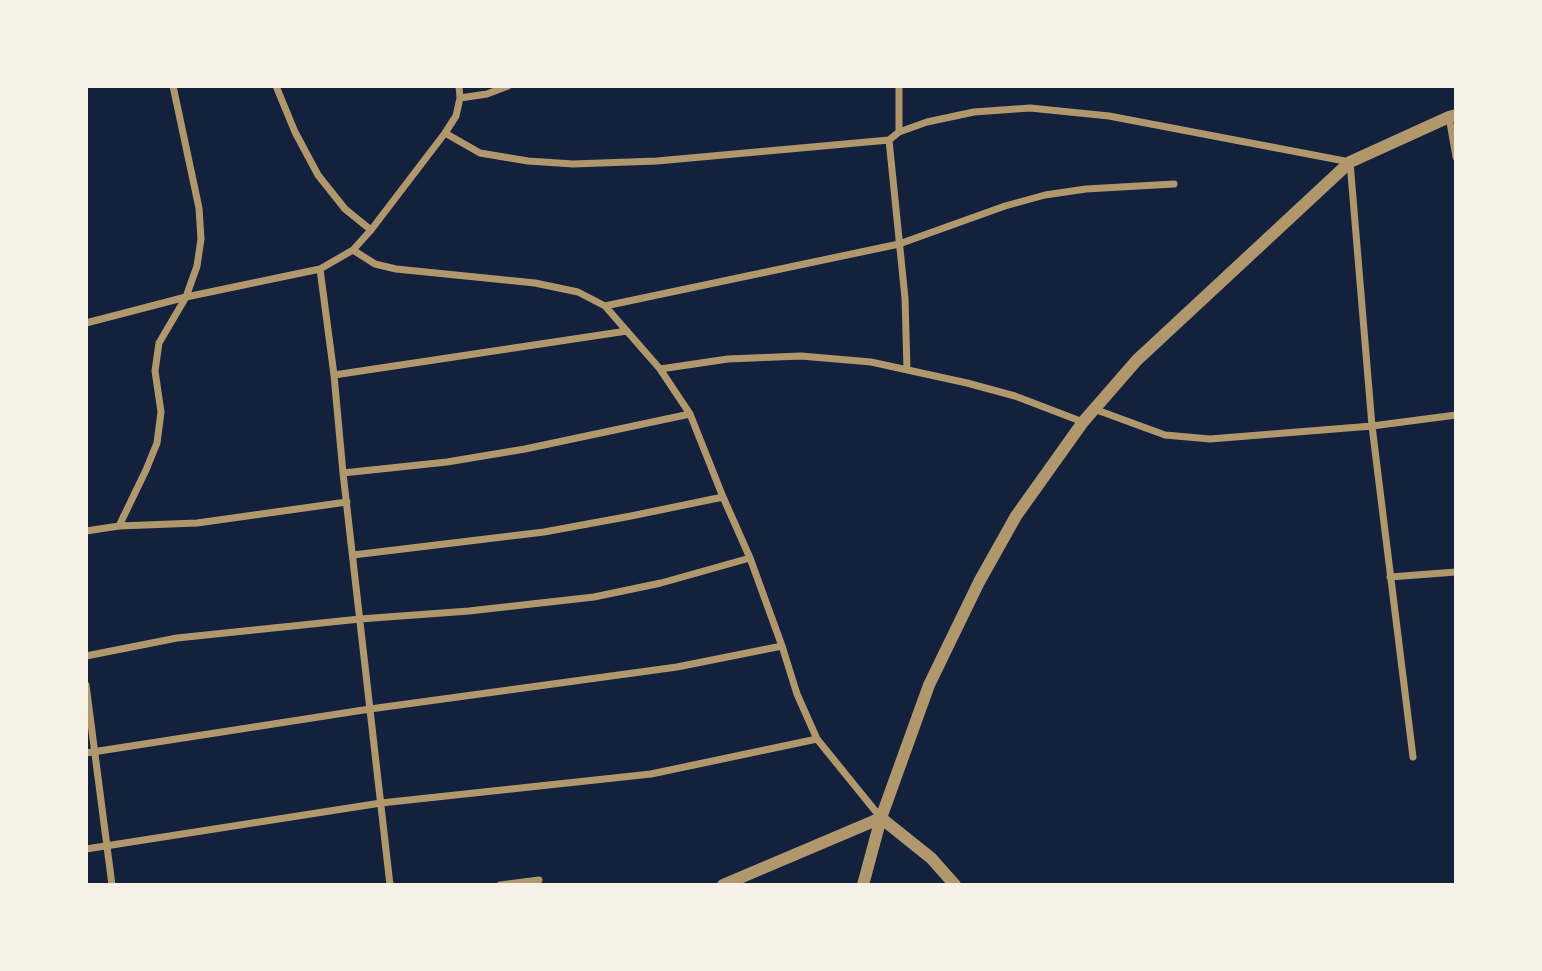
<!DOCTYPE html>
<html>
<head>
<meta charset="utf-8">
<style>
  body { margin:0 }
  #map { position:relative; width:1542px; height:971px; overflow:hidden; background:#14213d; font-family:"Noto Sans",sans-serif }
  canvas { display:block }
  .frame { position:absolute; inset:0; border:88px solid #f6f1e7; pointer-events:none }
</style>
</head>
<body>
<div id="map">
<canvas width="1542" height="971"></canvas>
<div class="frame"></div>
</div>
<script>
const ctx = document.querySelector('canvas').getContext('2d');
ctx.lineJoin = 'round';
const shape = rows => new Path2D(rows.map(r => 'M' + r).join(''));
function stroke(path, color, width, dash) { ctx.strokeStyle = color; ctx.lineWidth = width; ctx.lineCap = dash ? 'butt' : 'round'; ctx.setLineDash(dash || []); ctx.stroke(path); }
stroke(shape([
  [276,86,295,132,318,175,345,209,371,230],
  [460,98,487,94,508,86],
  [1449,117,1456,157],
  [899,132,899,86],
  [445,133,480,153,528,161,573,164,657,161,889,140,899,132,927,122,974,112,1030,108,1109,116,1350,162,1372,426,1413,757],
  [889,140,905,298,907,370],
  [353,250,375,264,396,269,535,283,578,292,605,306,660,369,690,414,723,497,750,558,782,646,797,694,817,739,881,818],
  [320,269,334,375,343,473,390,885],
  [605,306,899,244,1005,206,1045,195,1086,189,1174,184],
  [86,323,186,297,320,269,353,250,371,230,445,133,456,116,460,98,459,86],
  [660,369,728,359,801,356,871,362,967,383,1015,396,1083,422],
  [334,375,627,331],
  [1094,409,1165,435,1210,439,1372,426,1456,415],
  [343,473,447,462,525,449,690,414],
  [119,526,146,470,157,443,161,412,155,371,159,343,186,297,197,266,201,239,199,208,173,86],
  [86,531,119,526,197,523,347,502],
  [353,555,544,532,631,516,723,497],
  [1390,577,1456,572],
  [86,656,177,638,360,619,469,611,594,597,661,583,750,558],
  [86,685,112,885],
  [86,753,370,709,677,667,782,646],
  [86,849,381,803,651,774,817,739],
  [500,885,539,880]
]), '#b1986c', 7);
stroke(shape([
  [723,885,881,818,931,858,955,885],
  [863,885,881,818,929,685,979,582,1016,516,1083,422,1137,360,1350,162,1449,117,1456,115]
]), '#b1986c', 12);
</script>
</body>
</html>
